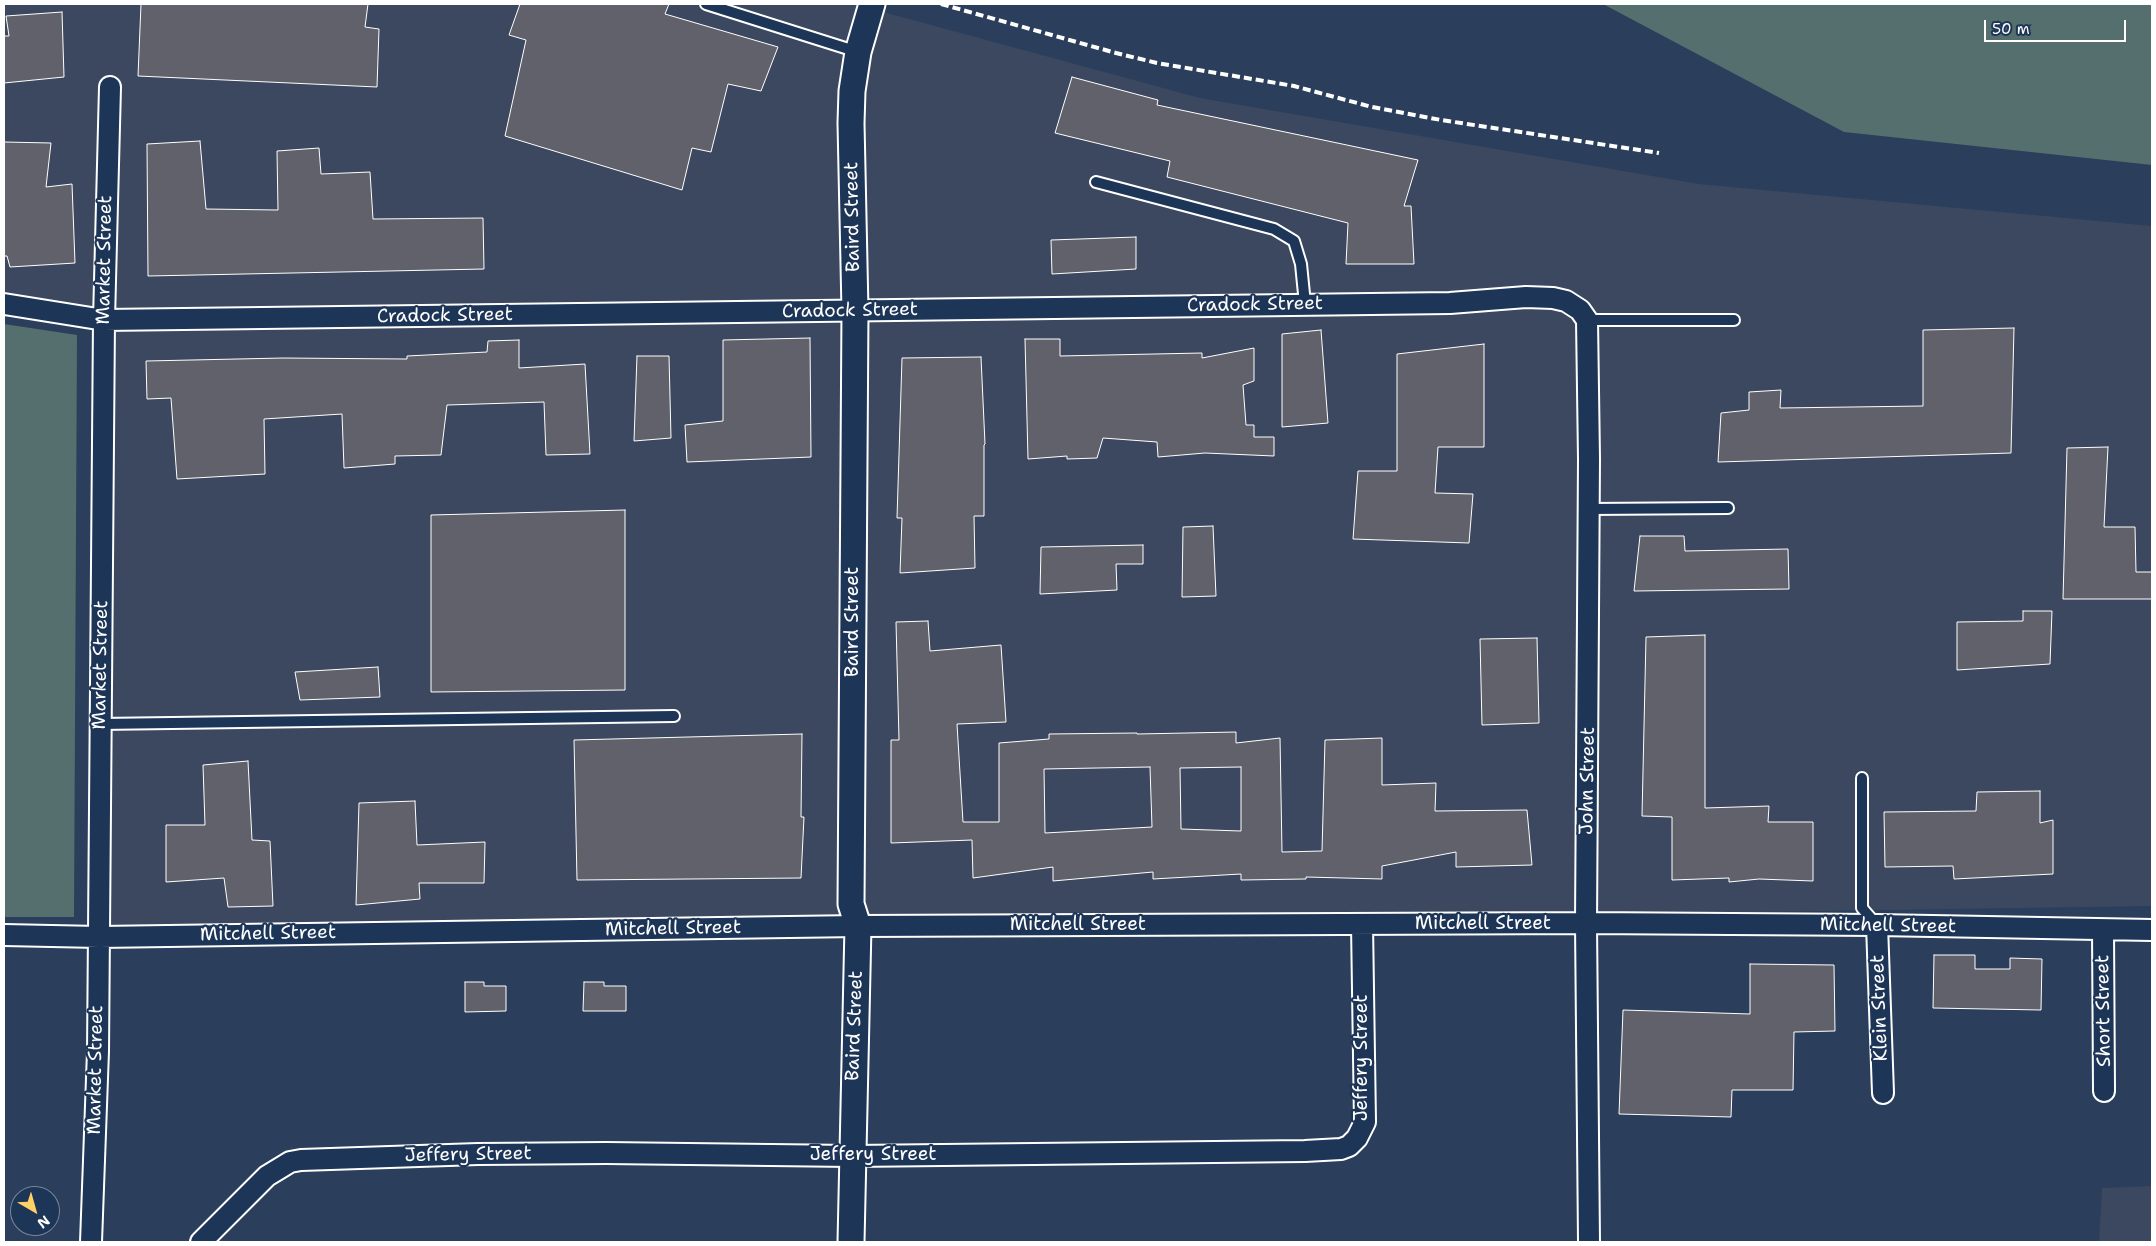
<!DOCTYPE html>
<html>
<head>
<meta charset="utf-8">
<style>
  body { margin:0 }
  #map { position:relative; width:2156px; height:1246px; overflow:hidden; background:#2b3e5b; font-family:"Shantell Sans",sans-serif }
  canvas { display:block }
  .frame { position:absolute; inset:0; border:5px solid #fff; pointer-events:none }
  .north { position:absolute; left:10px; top:1186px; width:50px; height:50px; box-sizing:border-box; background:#1d3557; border:1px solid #77869a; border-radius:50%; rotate:142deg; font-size:14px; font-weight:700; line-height:20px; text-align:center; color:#fff }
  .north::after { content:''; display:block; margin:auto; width:18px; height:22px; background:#ffd166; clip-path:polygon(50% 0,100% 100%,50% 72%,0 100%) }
  .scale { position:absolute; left:1984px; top:20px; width:142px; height:22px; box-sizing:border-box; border:2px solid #fff; border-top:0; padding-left:6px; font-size:15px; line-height:18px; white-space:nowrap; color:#fff; -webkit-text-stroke:4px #1d3557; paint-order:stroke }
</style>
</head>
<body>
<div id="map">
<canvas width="2156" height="1246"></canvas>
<div class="frame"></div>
<div class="north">N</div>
<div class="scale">50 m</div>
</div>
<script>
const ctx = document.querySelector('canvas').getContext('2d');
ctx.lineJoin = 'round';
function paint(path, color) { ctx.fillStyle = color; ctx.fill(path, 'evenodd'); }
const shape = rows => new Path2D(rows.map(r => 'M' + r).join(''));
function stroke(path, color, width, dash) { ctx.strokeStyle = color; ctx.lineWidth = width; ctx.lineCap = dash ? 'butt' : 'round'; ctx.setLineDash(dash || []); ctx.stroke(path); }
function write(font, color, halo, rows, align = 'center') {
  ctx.font = font + ' "Shantell Sans",sans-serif'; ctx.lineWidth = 4.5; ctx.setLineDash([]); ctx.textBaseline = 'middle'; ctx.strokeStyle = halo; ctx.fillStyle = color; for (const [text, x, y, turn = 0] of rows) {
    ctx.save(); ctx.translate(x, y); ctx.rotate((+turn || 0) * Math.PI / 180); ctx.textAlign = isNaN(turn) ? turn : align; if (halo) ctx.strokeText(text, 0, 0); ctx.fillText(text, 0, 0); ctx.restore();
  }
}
paint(shape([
  [4,4,854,4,1200,98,1699,184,2152,226,2152,906,99,937,104,320,4,297],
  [2152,1186,2152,1242,2099,1242,2102,1188]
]), '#3b4860');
paint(shape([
  [1603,4,2152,4,2152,165,1844,132],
  [4,324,77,335,74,917,4,917]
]), '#546f6d');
const building = shape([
  [141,4,368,4,365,27,379,29,377,87,138,76,141,4],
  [520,4,669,4,665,14,778,47,761,91,728,84,711,152,692,148,682,190,505,136,526,40,509,35,520,4],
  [62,12,64,77,4,83,4,36,9,36,6,16,62,12],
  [1072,77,1158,100,1157,105,1418,160,1404,206,1411,206,1414,264,1346,264,1348,223,1167,177,1170,161,1055,133,1072,77],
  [200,141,206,209,278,210,277,151,319,148,321,174,370,172,373,219,483,218,484,269,148,276,147,144,200,141],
  [4,142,51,143,46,187,72,184,75,263,10,267,7,256,4,256,4,142],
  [1136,237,1136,269,1052,274,1051,240,1136,237],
  [2014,328,2011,453,1718,462,1721,413,1749,410,1749,392,1781,390,1780,408,1923,406,1923,330,2014,328],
  [1321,330,1328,423,1282,427,1282,334,1321,330],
  [810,338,811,457,687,462,685,425,723,421,723,340,810,338],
  [1025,339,1060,339,1060,356,1202,353,1202,358,1254,348,1254,381,1243,385,1246,425,1254,425,1254,437,1274,437,1274,456,1205,453,1158,457,1157,442,1103,438,1097,458,1067,459,1067,456,1028,459,1025,339],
  [519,340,519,368,585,364,590,454,546,455,544,402,447,405,441,455,395,456,395,464,344,468,342,414,264,419,265,474,177,479,171,398,147,399,146,361,283,358,407,359,407,356,487,352,488,341,519,340],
  [1484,344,1484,447,1438,447,1435,493,1473,494,1469,543,1353,539,1358,471,1397,471,1397,354,1484,344],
  [637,356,669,356,671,438,634,441,637,356],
  [981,357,985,444,984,445,984,516,974,516,975,568,900,573,902,518,897,518,902,358,981,357],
  [2108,447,2104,527,2135,527,2136,572,2152,572,2152,599,2063,599,2067,448,2108,447],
  [625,510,625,690,431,692,431,515,625,510],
  [1213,526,1216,596,1182,597,1183,527,1213,526],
  [1640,536,1684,536,1685,551,1788,549,1789,589,1634,591,1640,536],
  [1143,545,1143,564,1116,564,1117,590,1040,594,1041,547,1143,545],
  [2023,611,2052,611,2050,664,1957,670,1957,622,2023,621,2023,611],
  [928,621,930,651,1001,645,1006,722,957,724,963,822,999,822,999,743,1049,739,1049,734,1137,733,1137,734,1236,732,1236,743,1280,738,1282,852,1322,851,1325,740,1382,738,1382,785,1436,783,1435,811,1527,810,1532,865,1456,867,1456,852,1382,866,1382,879,1306,877,1306,879,1241,880,1241,874,1153,879,1153,872,1053,881,1053,867,973,878,972,840,891,843,891,740,899,740,896,622,928,621],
  [1150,767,1152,827,1045,833,1044,769,1150,767],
  [1241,767,1241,831,1181,829,1180,768,1241,767],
  [1705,635,1705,808,1769,806,1768,822,1813,822,1813,881,1759,879,1729,882,1729,878,1672,880,1672,817,1642,816,1646,637,1705,635],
  [1537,638,1539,723,1482,725,1480,639,1537,638],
  [378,667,380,697,300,700,295,672,378,667],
  [802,734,801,817,804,817,801,878,577,880,574,740,802,734],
  [248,761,252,840,270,841,273,906,228,907,224,878,166,882,166,825,205,825,203,765,248,761],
  [2040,791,2040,823,2053,820,2053,874,1954,879,1953,866,1885,867,1884,812,1976,811,1977,792,2040,791],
  [415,801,417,845,485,842,484,883,419,883,420,899,356,905,359,803,415,801],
  [1934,955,1975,955,1975,969,2010,969,2010,958,2042,959,2041,1010,1933,1008,1934,955],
  [1750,964,1834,965,1835,1031,1794,1032,1793,1090,1732,1090,1731,1117,1619,1114,1623,1010,1750,1014,1750,964],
  [465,982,484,982,484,986,506,986,506,1011,465,1012,465,982],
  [584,982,604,982,604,986,626,986,626,1011,583,1011,584,982]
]);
paint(building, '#61616b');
stroke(building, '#fff', 1);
const service = shape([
  [706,4,858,52],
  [1096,182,1274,229,1294,241,1301,264,1305,304],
  [1587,320,1734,320],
  [1589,509,1728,508],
  [100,724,674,716],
  [1862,778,1862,908,1876,924]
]);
const minor = shape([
  [4,304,104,320,1450,303,1526,297,1553,298,1566,301,1580,310,1587,320,1589,459,1586,923,1589,1242],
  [1877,925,1883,1093],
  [2103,930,2104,1091],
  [4,935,99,937,858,926,1586,923,1877,925,2152,930],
  [91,1242,98,1051,104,320,110,87],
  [201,1242,267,1176,290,1162,301,1160,478,1154,606,1153,852,1156,1305,1151,1341,1149,1349,1146,1357,1138,1365,1122,1362,924]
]);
const tertiary = shape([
  [851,1242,858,926,851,904,855,311,851,123,852,91,858,52,872,4]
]);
stroke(service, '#fff', 14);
stroke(minor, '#fff', 24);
stroke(tertiary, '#fff', 29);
stroke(service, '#1d3557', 10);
stroke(minor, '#1d3557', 20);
stroke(tertiary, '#1d3557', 25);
stroke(shape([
  [941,4,1116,53,1157,63,1294,86,1372,107,1441,120,1659,153]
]), '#fff', 4, [8, 4]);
write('19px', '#fff', '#1d3557', [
  ["Baird Street",853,217,-91],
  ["Market Street",105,260,-89],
  ["Cradock Street",1255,305,-1],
  ["Cradock Street",850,311,-1],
  ["Cradock Street",445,316,-1],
  ["Baird Street",853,622,-90],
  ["Market Street",101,665,-89],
  ["John Street",1588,781,-89],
  ["Mitchell Street",1483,924],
  ["Mitchell Street",1078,925],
  ["Mitchell Street",1888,926,1],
  ["Mitchell Street",673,929,-1],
  ["Mitchell Street",268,934,-1],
  ["Klein Street",1880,1008,-92],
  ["Short Street",2104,1011,-91],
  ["Baird Street",855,1026,-88],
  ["Jeffery Street",1362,1058,-90],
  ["Market Street",96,1070,-89],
  ["Jeffery Street",468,1155,-1],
  ["Jeffery Street",873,1155]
]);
</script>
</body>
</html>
